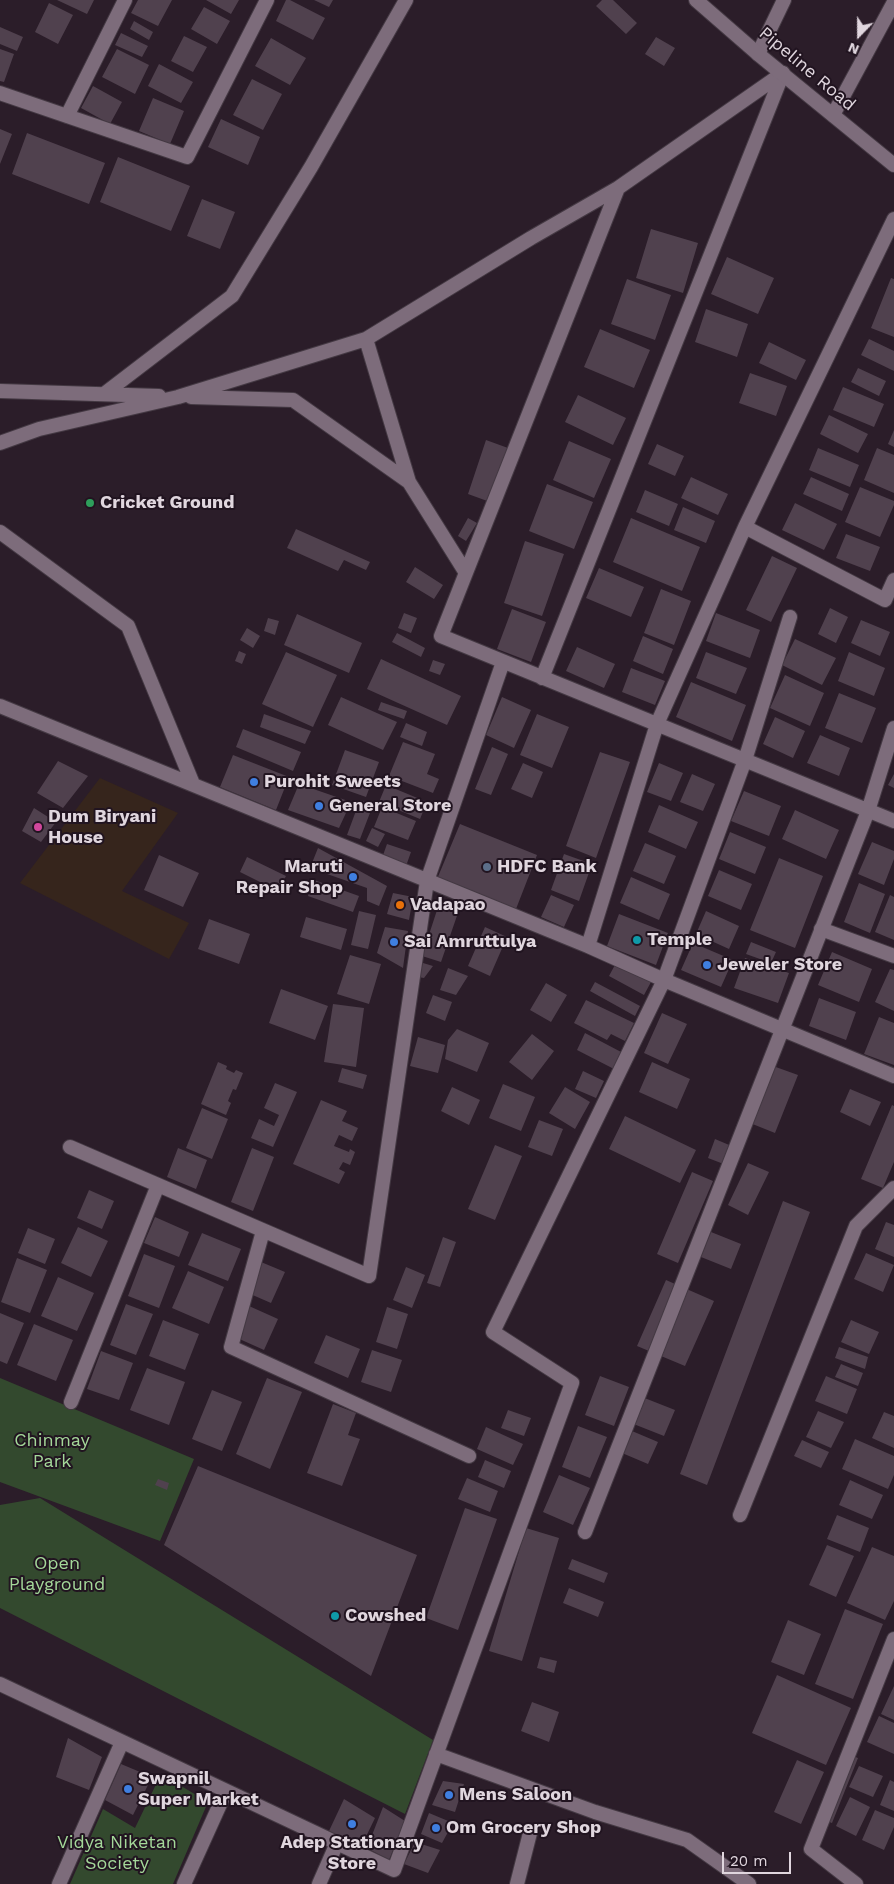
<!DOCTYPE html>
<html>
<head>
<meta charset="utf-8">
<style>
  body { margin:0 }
  #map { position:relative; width:894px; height:1884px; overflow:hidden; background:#2b1d29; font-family:"Work Sans",sans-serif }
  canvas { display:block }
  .north { position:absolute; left:834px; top:10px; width:50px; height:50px; -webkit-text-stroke:4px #211420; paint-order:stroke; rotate:202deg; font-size:14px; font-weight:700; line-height:20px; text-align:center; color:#e0d6de }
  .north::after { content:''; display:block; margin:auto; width:18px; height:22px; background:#e0d6de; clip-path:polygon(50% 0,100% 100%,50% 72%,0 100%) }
  .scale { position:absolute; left:722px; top:1852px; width:69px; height:22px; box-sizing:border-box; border:2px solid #e0d6de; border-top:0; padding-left:6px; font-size:15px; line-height:18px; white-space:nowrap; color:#e0d6de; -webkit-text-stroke:4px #211420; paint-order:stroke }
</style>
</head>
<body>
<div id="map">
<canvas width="894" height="1884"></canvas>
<div class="north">N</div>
<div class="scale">20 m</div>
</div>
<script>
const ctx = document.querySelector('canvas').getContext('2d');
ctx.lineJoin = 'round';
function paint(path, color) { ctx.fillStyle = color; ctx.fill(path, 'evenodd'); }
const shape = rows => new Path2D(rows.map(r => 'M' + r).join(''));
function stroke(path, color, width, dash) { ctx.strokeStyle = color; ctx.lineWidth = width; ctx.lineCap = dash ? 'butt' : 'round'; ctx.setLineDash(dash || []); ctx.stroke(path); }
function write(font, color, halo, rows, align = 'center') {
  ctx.font = font + ' "Work Sans",sans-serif'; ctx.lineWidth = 4; ctx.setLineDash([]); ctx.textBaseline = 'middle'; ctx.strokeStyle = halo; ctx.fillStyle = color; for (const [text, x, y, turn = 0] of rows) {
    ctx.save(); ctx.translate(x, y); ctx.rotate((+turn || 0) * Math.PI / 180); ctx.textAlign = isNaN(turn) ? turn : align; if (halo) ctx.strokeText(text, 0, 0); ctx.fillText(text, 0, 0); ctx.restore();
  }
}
paint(shape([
  [100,778,178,813,122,891,189,923,169,959,20,883]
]), '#36251c');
paint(shape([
  [0,1378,194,1459,160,1541,0,1482],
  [40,1498,433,1740,405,1814,0,1608,0,1505],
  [161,1774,208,1802,173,1884,70,1884,103,1809,135,1828]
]), '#33492e');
paint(shape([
  [57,0,94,0,87,14],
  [138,0,172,0,158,26,131,13],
  [206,0,239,0,231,14],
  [286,0,290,0,325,18,313,40,276,21],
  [314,0,333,0,329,7],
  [602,0,613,0,637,23,626,34,596,6],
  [49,3,73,15,58,44,35,32],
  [204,7,230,21,217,44,191,29],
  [134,21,153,32,149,40,130,29],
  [0,27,23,37,17,51,0,44],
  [121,33,148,46,142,57,115,45],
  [184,36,207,47,193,72,171,61],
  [656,37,675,48,664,66,645,54],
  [271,38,306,58,290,85,255,66],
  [0,49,14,54,4,82,0,81],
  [117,49,149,65,135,94,102,77],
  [159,64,193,82,181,103,148,86],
  [252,79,282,94,263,130,233,115],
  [93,86,122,102,110,124,81,108],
  [153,98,184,111,170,144,139,131],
  [221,119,260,137,248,165,208,147],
  [0,129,12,134,0,164],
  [27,133,105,163,89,204,12,174],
  [118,157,190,186,171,231,100,202],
  [202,199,235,212,220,249,187,236],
  [651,229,698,243,683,293,636,278],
  [727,257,774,278,758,314,711,294],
  [891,278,894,279,894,337,871,328],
  [627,279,671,295,655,340,611,324],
  [706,309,748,324,737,357,695,342],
  [600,329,650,350,634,388,584,367],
  [869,339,894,351,894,371,861,355],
  [769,342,806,360,796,380,759,363],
  [858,368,886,381,879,396,851,382],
  [750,373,787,386,776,416,739,403],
  [843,387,884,404,874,427,833,410],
  [578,395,626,418,613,445,565,422],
  [829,415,868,434,858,453,820,434],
  [894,430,894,447,888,444],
  [486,440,508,448,490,502,468,494],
  [569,441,611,459,594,498,553,480],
  [657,444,684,456,675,476,648,464],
  [818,448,859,465,850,487,809,470],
  [877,448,894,455,894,493,864,480],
  [691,477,728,494,718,515,681,498],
  [811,477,849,494,842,511,803,494],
  [547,484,593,502,574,549,529,531],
  [860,487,894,501,894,505,880,537,845,522],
  [645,490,678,504,669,526,636,512],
  [795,503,837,524,824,550,782,530],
  [683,507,715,521,706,543,674,530],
  [468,518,477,523,466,541,458,536],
  [631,518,700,547,682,591,613,562],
  [296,529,370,562,366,570,344,560,338,571,287,548],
  [846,534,880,547,870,571,836,558],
  [525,541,564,554,542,616,504,603],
  [772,556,797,568,771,622,746,610],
  [415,567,443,585,434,599,406,582],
  [599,568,644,587,631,617,586,598],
  [661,589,691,601,674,645,644,633],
  [830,608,848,617,836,643,818,634],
  [512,609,546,622,531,662,497,649],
  [404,613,417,618,411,633,398,628],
  [716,613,760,630,750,658,706,641],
  [297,614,362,643,349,673,284,645],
  [268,618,279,621,275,635,264,631],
  [861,620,890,632,880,656,851,643],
  [247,628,260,636,253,648,240,640],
  [397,633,425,648,421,657,392,642],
  [643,636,673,649,663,674,633,661],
  [795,639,836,658,822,685,782,665],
  [577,647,615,664,604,688,566,671],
  [239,651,246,654,242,664,235,661],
  [286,652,337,675,313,727,262,704],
  [706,652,747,668,736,694,696,678],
  [849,652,885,668,874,696,838,681],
  [381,659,461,696,447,725,367,689],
  [433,660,445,664,440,675,429,671],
  [631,668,665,681,655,705,622,692],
  [785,675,824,693,810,726,770,708],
  [691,682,746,705,732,741,676,717],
  [839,693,876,708,862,743,825,728],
  [341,697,397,722,383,750,328,725],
  [502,697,531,710,514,748,486,735],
  [381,702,407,711,404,719,378,710],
  [264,714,311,731,305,744,260,727],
  [537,714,569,727,552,768,520,755],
  [775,717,805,731,793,758,763,744],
  [406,723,427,732,422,746,400,737],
  [243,729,301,752,293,771,236,747],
  [820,735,850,748,839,776,807,763],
  [403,742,435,754,427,774,439,779,433,793,389,776],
  [492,747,508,754,491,795,475,789],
  [345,750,379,762,366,797,332,785],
  [600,752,630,762,596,858,566,846],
  [233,755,289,777,276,810,220,787],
  [58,761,88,776,63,808,37,793],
  [523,763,543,772,532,798,511,789],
  [659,763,683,773,671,801,647,792],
  [692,774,715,784,703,811,680,802],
  [894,774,894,788,888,785],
  [299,784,351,802,339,828,288,810],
  [386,785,427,802,420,819,379,802],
  [744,791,781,806,769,836,731,821],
  [360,800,373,805,360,839,347,835],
  [659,805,698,822,686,849,648,832],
  [382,807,416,821,408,840,374,827],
  [34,808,56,822,41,842,22,831],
  [795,810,839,830,826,859,782,839],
  [460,824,537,855,516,909,437,879],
  [372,828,385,834,378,847,366,841],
  [730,832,766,847,755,874,719,859],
  [872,842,894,851,894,859,884,885,858,874],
  [645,843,676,856,664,884,633,871],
  [387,844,411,852,406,866,382,858],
  [318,848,387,886,379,906,367,901,367,888,310,868],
  [564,854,592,864,579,901,551,890],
  [159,855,199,873,183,907,144,890],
  [247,857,286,876,278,891,240,872],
  [779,858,823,876,795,948,750,930],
  [719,870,752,884,741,910,708,896],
  [631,877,670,894,659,920,620,903],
  [314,880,359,896,353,912,308,896],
  [859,883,885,894,870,933,844,922],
  [393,893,413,897,409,920,387,914],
  [551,895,574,905,564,927,541,917],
  [890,895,894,897,894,940,875,932],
  [439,904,459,910,441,962,422,956],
  [359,911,376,915,368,949,351,945],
  [706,911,739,926,729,949,696,934],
  [619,914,668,933,656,965,607,946],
  [306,917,347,929,341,950,300,937],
  [209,919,250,934,239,964,198,949],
  [385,927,408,931,403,968,377,953],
  [485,927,507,937,490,976,468,966],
  [751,942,776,952,771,963,746,954],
  [693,943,733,960,721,987,681,970],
  [832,952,872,969,859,1002,818,985],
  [350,955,381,964,369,1004,337,994],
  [745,958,789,973,778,1003,734,988],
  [423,963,433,966,424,978,418,977],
  [616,963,651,982,644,995,609,976],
  [448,968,468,976,456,995,440,990],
  [890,969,894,970,894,1011,875,1002],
  [595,982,640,1006,635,1016,590,991],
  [546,983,567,995,551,1022,530,1010],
  [281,989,328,1006,315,1040,269,1023],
  [433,995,452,1002,445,1021,426,1013],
  [819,998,856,1012,846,1040,809,1026],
  [586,1000,634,1023,625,1041,611,1034,607,1040,574,1023],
  [333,1004,364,1008,356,1067,324,1062],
  [662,1013,687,1024,668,1064,644,1053],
  [879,1017,894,1023,894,1065,864,1054],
  [457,1029,489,1043,477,1072,445,1059,448,1040],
  [585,1033,623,1053,614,1069,577,1050],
  [532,1034,554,1051,532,1080,509,1062],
  [418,1037,445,1045,438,1073,410,1066],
  [218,1062,227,1066,226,1069,234,1073,236,1070,243,1073,236,1090,233,1089,228,1101,231,1103,226,1115,201,1104],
  [652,1062,690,1079,677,1109,639,1092],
  [773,1066,798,1075,775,1133,750,1123],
  [342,1068,367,1075,363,1089,338,1082],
  [583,1071,604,1081,596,1098,575,1089],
  [275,1083,297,1092,273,1147,251,1138,259,1119,274,1126,279,1115,264,1108],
  [503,1084,535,1097,521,1131,489,1118],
  [452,1087,480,1100,469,1125,441,1111],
  [565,1087,590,1102,575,1129,549,1113],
  [850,1089,881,1102,870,1126,840,1112],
  [321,1100,347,1111,342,1121,358,1128,352,1141,339,1135,334,1146,349,1152,350,1149,355,1152,350,1165,343,1162,339,1169,345,1172,339,1184,293,1164],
  [892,1105,894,1106,894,1162,883,1188,861,1179],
  [202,1108,228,1119,212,1159,186,1148],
  [625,1116,696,1150,680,1183,609,1149],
  [539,1120,563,1129,552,1156,528,1147],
  [715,1139,741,1150,734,1168,708,1158],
  [495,1145,522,1156,495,1220,468,1209],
  [178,1148,207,1160,196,1189,167,1177],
  [252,1148,274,1157,253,1211,231,1202],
  [748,1163,769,1172,748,1215,728,1205],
  [692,1172,713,1181,678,1263,657,1254],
  [89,1190,114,1201,102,1229,77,1218],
  [783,1201,810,1212,707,1485,680,1474],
  [155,1217,189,1232,179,1257,144,1243],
  [886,1222,894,1225,894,1257,875,1249],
  [78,1227,108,1241,91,1277,61,1263],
  [28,1228,55,1239,45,1264,18,1253],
  [711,1232,741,1244,731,1269,701,1257],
  [202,1233,241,1249,228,1281,188,1265],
  [443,1237,456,1242,440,1287,427,1283],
  [866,1253,894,1265,883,1292,854,1279],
  [144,1254,175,1266,159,1308,128,1296],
  [17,1258,47,1270,30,1313,1,1302],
  [261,1262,285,1272,271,1303,248,1293],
  [406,1267,425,1275,412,1308,393,1300],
  [188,1271,224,1287,209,1324,172,1308],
  [58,1277,94,1293,77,1331,41,1316],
  [666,1280,714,1301,685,1366,637,1346],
  [126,1304,153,1314,136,1355,110,1345],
  [249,1306,278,1319,264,1350,235,1337],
  [387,1307,408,1314,397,1349,376,1342],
  [0,1313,24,1323,7,1364,0,1361],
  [163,1320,199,1334,185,1370,149,1356],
  [851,1320,879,1332,869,1354,841,1342],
  [34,1324,73,1340,56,1381,17,1365],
  [326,1335,360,1349,348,1378,314,1363],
  [839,1347,868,1357,865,1369,835,1358],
  [372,1350,402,1360,391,1392,361,1382],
  [101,1351,133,1363,119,1400,87,1389],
  [841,1364,863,1373,858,1386,835,1377],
  [147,1368,185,1382,169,1425,130,1410],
  [600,1376,629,1387,614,1426,585,1415],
  [826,1376,857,1389,847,1414,815,1401],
  [267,1378,302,1392,270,1469,236,1454],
  [212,1390,242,1402,222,1451,192,1439],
  [642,1397,675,1410,664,1436,631,1423],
  [333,1404,356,1413,348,1435,360,1439,342,1486,307,1473],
  [508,1410,531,1418,524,1436,501,1428],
  [818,1411,844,1422,831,1448,806,1437],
  [884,1412,894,1416,894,1448,872,1438],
  [578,1426,607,1437,590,1478,562,1467],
  [486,1427,523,1444,513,1465,477,1449],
  [632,1431,658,1442,648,1464,622,1453],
  [855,1439,894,1456,894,1475,888,1489,842,1469],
  [802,1440,829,1452,821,1468,794,1456],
  [485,1460,511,1471,504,1488,478,1477],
  [198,1466,417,1555,371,1676,164,1545],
  [559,1475,590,1488,573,1525,543,1512],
  [467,1478,498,1491,490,1512,458,1499],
  [158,1479,169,1483,167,1490,155,1485],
  [850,1480,883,1495,872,1519,839,1505],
  [465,1508,497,1519,458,1630,426,1618],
  [837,1515,869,1528,860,1552,827,1539],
  [526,1528,559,1538,522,1661,489,1651],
  [827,1545,854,1556,836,1597,809,1585],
  [872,1547,894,1556,894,1601,885,1620,847,1603],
  [572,1559,608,1573,604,1583,568,1569],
  [569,1588,604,1602,598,1617,563,1603],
  [845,1609,883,1624,853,1699,815,1684],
  [788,1620,821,1634,804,1675,771,1662],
  [540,1657,557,1661,554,1673,537,1668],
  [777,1675,851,1708,826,1765,752,1733],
  [894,1686,894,1720,881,1714],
  [532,1702,559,1712,549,1742,521,1731],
  [879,1716,894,1723,894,1754,867,1742],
  [68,1738,102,1757,89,1790,56,1777],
  [843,1752,858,1758,832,1823,816,1817],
  [797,1760,824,1772,801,1824,774,1812],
  [121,1764,152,1777,133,1815,105,1800],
  [859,1766,883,1776,873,1797,849,1787],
  [890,1780,894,1782,894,1811,880,1805],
  [443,1781,464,1784,455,1812,432,1805],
  [850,1797,870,1807,856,1836,836,1826],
  [344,1799,375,1818,361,1847,329,1831],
  [383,1807,405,1821,389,1860,367,1848],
  [875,1810,894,1818,894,1827,884,1850,862,1840],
  [429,1813,453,1823,442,1843,421,1834],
  [415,1842,440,1850,428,1873,404,1864]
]), '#50414e');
const minor = shape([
  [758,54,784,0],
  [0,93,187,157,267,0],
  [833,115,894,2],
  [67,116,125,0],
  [618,188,441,636,894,821],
  [366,339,409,482],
  [0,391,159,396],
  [104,394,232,296,311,167,406,0],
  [191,397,293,400,409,482,466,573],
  [0,443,39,429,178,397,366,339,531,238,618,188,783,73],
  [745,527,894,219],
  [0,532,128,626,193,784],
  [542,678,783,73],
  [0,706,588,946,664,980,894,1076],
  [821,929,894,956],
  [588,946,657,724,745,527,885,600,894,580],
  [70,1147,369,1276,427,881,503,662],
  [263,1231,231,1347,469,1456],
  [71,1402,158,1185],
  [740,1515,856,1226,894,1188],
  [585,1532,868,811,894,728],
  [0,1684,394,1870,572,1383,493,1332,664,980,745,760,790,617],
  [436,1754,595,1812,687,1840,749,1884],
  [59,1884,122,1742],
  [184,1884,226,1791],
  [319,1884,337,1843],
  [517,1884,530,1833],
  [856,1884,811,1849,894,1639]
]);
const secondary = shape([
  [696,0,758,54,894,165]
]);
stroke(minor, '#443943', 16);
stroke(secondary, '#443943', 16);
stroke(minor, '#7d6c7b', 14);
stroke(secondary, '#7d6c7b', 14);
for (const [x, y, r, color] of [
  [90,503,5,"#2e9e5b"],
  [254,782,5,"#3f7fe0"],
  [319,806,5,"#3f7fe0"],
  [38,827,5,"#d1479c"],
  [487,867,5,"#5c6f8a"],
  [353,877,5,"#3f7fe0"],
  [400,905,5,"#e8710a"],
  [637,940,5,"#0f9aa8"],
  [394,942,5,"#3f7fe0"],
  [707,965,5,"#3f7fe0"],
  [335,1616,5,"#0f9aa8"],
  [128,1789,5,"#3f7fe0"],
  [449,1795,5,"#3f7fe0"],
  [352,1824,5,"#3f7fe0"],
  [436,1828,5,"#3f7fe0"]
]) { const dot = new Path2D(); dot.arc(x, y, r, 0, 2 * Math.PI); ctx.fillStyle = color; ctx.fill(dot); stroke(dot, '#211420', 2); }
write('18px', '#e0d6de', '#211420', [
  ["Pipeline Road",807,69,40]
]);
write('bold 18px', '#e0d6de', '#211420', [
  ["Cricket Ground",100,503],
  ["Purohit Sweets",264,782],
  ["General Store",329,806],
  ["Dum Biryani",48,817],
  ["House",48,838],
  ["Maruti",343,867,"right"],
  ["Repair Shop",343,888,"right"],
  ["HDFC Bank",497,867],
  ["Vadapao",410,905],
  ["Temple",647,940],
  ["Sai Amruttulya",404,942],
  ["Jeweler Store",717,965],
  ["Cowshed",345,1616],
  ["Swapnil",138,1779],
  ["Super Market",138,1800],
  ["Mens Saloon",459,1795],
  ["Om Grocery Shop",446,1828],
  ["Adep Stationary",352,1843,"center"],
  ["Store",352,1864,"center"]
], 'left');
write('18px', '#a4d899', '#211420', [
  ["Chinmay",52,1441],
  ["Park",52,1462],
  ["Open",57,1564],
  ["Playground",57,1585],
  ["Vidya Niketan",117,1843],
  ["Society",117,1864]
]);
</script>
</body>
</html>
